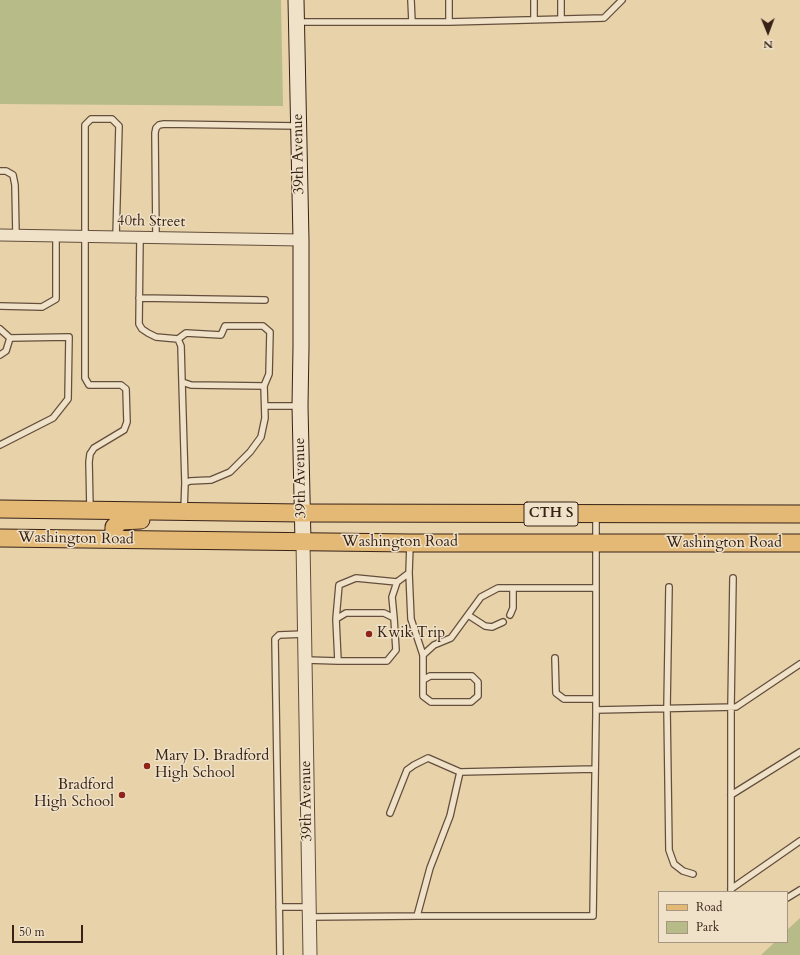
<!DOCTYPE html>
<html>
<head>
<meta charset="utf-8">
<style>
  body { margin:0 }
  #map { position:relative; width:800px; height:955px; overflow:hidden; background:#e7d2aa; font-family:Cardo,serif }
  canvas { display:block }
  .legend { position:absolute; left:658px; top:891px; width:130px; height:52px; box-sizing:border-box; background:#efe2c8; border:1px solid #a69581; margin:0; padding:5px 7px; list-style:none; font-size:12px; color:#382217 }
  .legend li { display:flex; align-items:center; gap:8px; height:20px }
  .legend b { width:20px; border:1px solid #a69581 }
  .north { position:absolute; left:748px; top:12px; width:40px; height:40px; -webkit-text-stroke:3px #efe2c8; paint-order:stroke; rotate:179deg; font-size:11px; font-weight:700; line-height:16px; text-align:center; color:#382217 }
  .north::after { content:''; display:block; margin:auto; width:14px; height:18px; background:#382217; clip-path:polygon(50% 0,100% 100%,50% 72%,0 100%) }
  .scale { position:absolute; left:12px; top:925px; width:71px; height:18px; box-sizing:border-box; border:2px solid #382217; border-top:0; padding-left:5px; font-size:12px; line-height:14px; white-space:nowrap; color:#382217; -webkit-text-stroke:3px #efe2c8; paint-order:stroke }
</style>
</head>
<body>
<div id="map">
<canvas width="800" height="955"></canvas>
<ul class="legend">
<li><b style="height:5px;background:#e4b975"></b>Road</li>
<li><b style="height:11px;background:#b6bb88"></b>Park</li>
</ul>
<div class="north">N</div>
<div class="scale">50 m</div>
</div>
<script>
const ctx = document.querySelector('canvas').getContext('2d');
ctx.lineJoin = 'round';
function paint(path, color) { ctx.fillStyle = color; ctx.fill(path, 'evenodd'); }
const shape = rows => new Path2D(rows.map(r => 'M' + r).join(''));
function stroke(path, color, width, dash) { ctx.strokeStyle = color; ctx.lineWidth = width; ctx.lineCap = dash ? 'butt' : 'round'; ctx.setLineDash(dash || []); ctx.stroke(path); }
function write(font, color, halo, rows, align = 'center') {
  ctx.font = font + ' Cardo,serif'; ctx.lineWidth = 3; ctx.setLineDash([]); ctx.textBaseline = 'middle'; ctx.strokeStyle = halo; ctx.fillStyle = color; for (const [text, x, y, turn = 0] of rows) {
    ctx.save(); ctx.translate(x, y); ctx.rotate((+turn || 0) * Math.PI / 180); ctx.textAlign = isNaN(turn) ? turn : align; if (halo) ctx.strokeText(text, 0, 0); ctx.fillText(text, 0, 0); ctx.restore();
  }
}
paint(shape([
  [0,0,281,0,283,106,0,104],
  [800,918,800,955,761,955,775,942,787,942,787,930]
]), '#b6bb88');
const service = shape([
  [411,0,412,22],
  [449,0,449,22],
  [561,0,561,19],
  [534,20,534,0],
  [297,22,449,22,604,18,622,0],
  [0,171,6,171,13,175,15,185,16,235],
  [140,237,139,324,142,329,148,333,156,337,178,339,181,346,182,382,191,385,264,386,265,418,261,437,250,452,230,472,211,480,190,481,185,483,184,511],
  [156,237,155,133,156,128,159,125,164,124,298,126],
  [139,298,265,300],
  [0,306,42,307,56,299,56,236],
  [0,329,10,338],
  [178,339,186,333,221,335,225,326,263,326,270,332,269,374,264,386],
  [0,355,6,351,10,338,69,337,68,399,53,418,0,445],
  [182,382,185,483],
  [265,406,299,406],
  [90,508,89,462,90,454,94,448,124,430,127,422,126,389,121,385,89,385,85,378,85,125,91,119,112,119,119,126,116,237],
  [409,573,411,619,423,655,423,680,430,676,472,676,478,682,478,696,471,702,431,702,423,696,423,680],
  [669,587,667,708,669,850,674,864,683,871,693,874],
  [468,615,485,626,492,627,503,622],
  [510,615,513,608,513,588],
  [394,618,392,597,397,582,409,573,410,545],
  [336,619,339,585,356,578,397,582],
  [423,655,434,645,451,638,481,597,498,588,595,588],
  [555,658,556,693,564,699,596,699],
  [306,660,338,661,387,661,396,650,394,618,384,613,346,613,336,619,338,661],
  [596,710,736,707,800,664],
  [731,795,800,752],
  [390,813,407,770,414,765,428,758,460,772,595,769],
  [731,889,800,841],
  [731,892,731,707,733,578],
  [787,898,800,890],
  [279,907,309,907],
  [417,916,430,868,450,816,460,772],
  [310,917,417,916,593,916,596,715,596,516],
  [280,955,275,639,279,635,305,634]
]);
const minor = shape([
  [0,235,301,240]
]);
const tertiary = shape([
  [303,542,310,955]
]);
const secondary = shape([
  [296,0,301,240,301,347,300,406,303,542]
]);
const primary = shape([
  [0,509,302,513,800,514],
  [0,538,410,543,800,543],
  [114,539,114,527,121,521,141,520]
]);
stroke(service, '#644e3c', 8);
stroke(minor, '#644e3c', 13);
stroke(tertiary, '#644e3c', 15);
stroke(secondary, '#382217', 17);
stroke(primary, '#382217', 19);
stroke(service, '#efe2c8', 5.5);
stroke(minor, '#efe2c8', 11);
stroke(tertiary, '#efe2c8', 13);
stroke(secondary, '#efe2c8', 15);
stroke(primary, '#e4b975', 17);
for (const [x, y, r, color] of [
  [369,634,4,"#8f2418"],
  [147,766,4,"#8f2418"],
  [122,795,4,"#8f2418"]
]) { const dot = new Path2D(); dot.arc(x, y, r, 0, 2 * Math.PI); ctx.fillStyle = color; ctx.fill(dot); stroke(dot, '#efe2c8', 1.5); }
for (const [x, y, w] of [
  [551,514,54]
]) { const box = new Path2D(); box.roundRect(x - w / 2, y - 12, w, 24, 3); ctx.fillStyle = '#efe2c8'; ctx.fill(box); stroke(box, '#382217', 1); }
write('bold 14px', '#382217', null, [
  ["CTH S",551,514]
]);
write('15px', '#382217', '#efe2c8', [
  ["39th Avenue",299,154,-91],
  ["40th Street",151,222,1],
  ["39th Avenue",301,478,-91],
  ["Washington Road",76,539,1],
  ["Washington Road",400,543],
  ["Washington Road",724,544],
  ["39th Avenue",307,801,-91]
]);
write('15px', '#382217', '#efe2c8', [
  ["Kwik Trip",377,634],
  ["Mary D. Bradford",155,757],
  ["High School",155,774],
  ["Bradford",114,786,"right"],
  ["High School",114,803,"right"]
], 'left');
</script>
</body>
</html>
